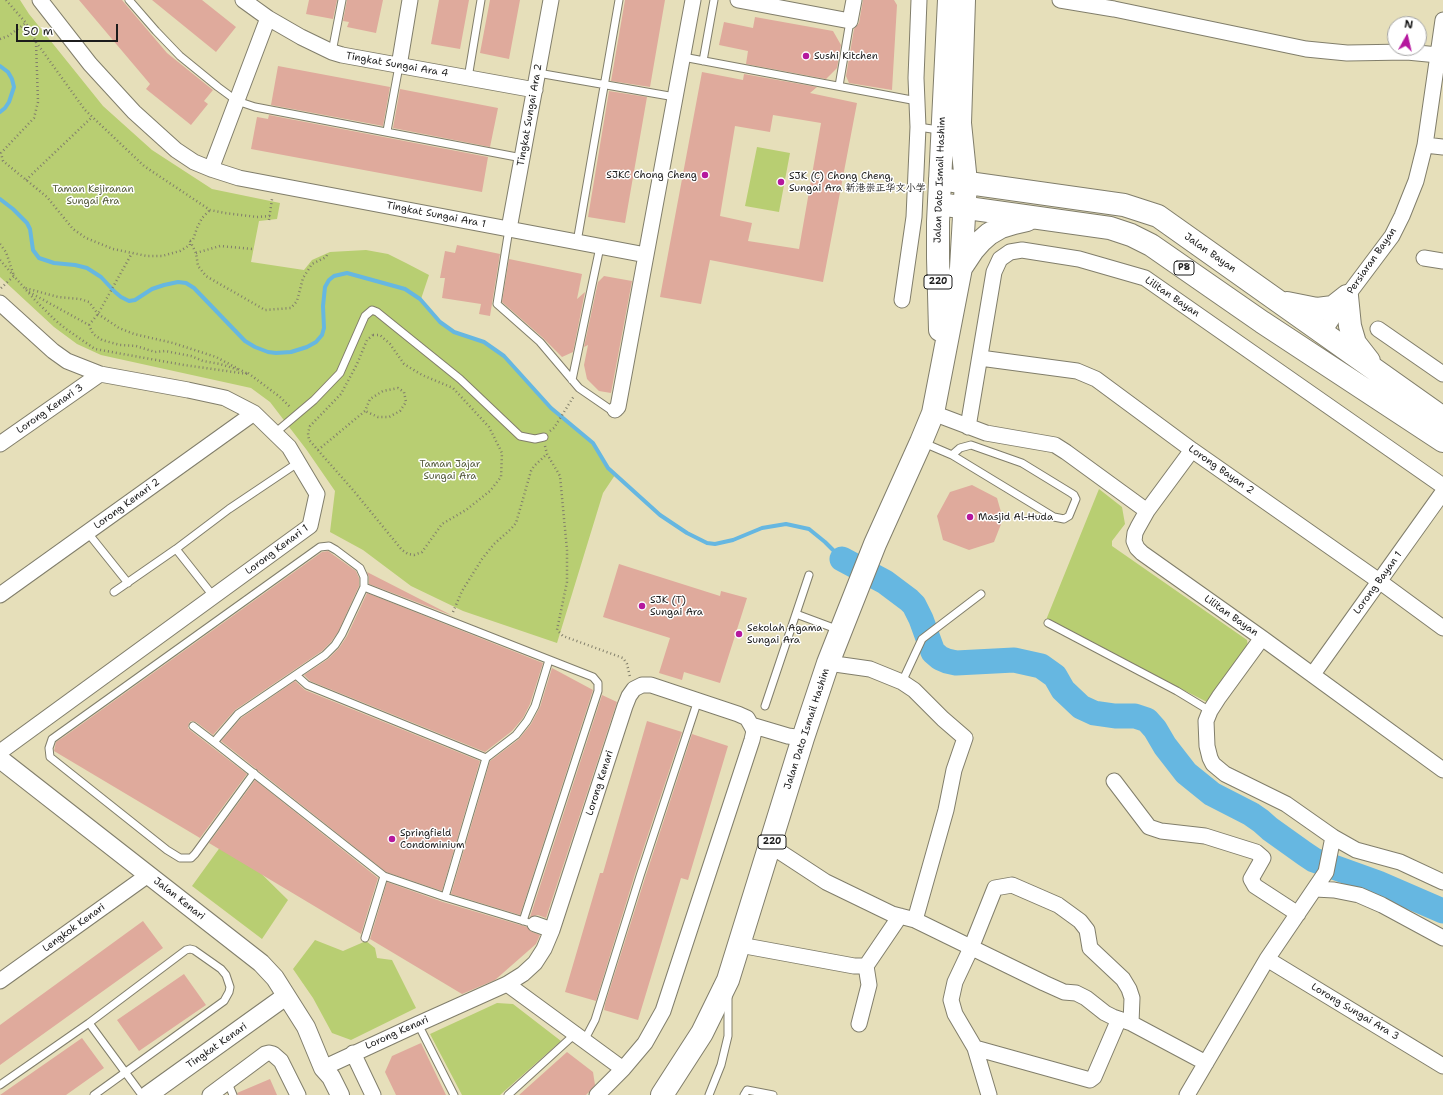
<!DOCTYPE html>
<html>
<head>
<meta charset="utf-8">
<style>
  body { margin:0 }
  #map { position:relative; width:1443px; height:1095px; overflow:hidden; background:#e6dfba; font-family:"Shantell Sans",sans-serif }
  canvas { display:block }
  .north { position:absolute; left:1387px; top:16px; width:40px; height:40px; box-sizing:border-box; background:#fff; border:1px solid #a4a4a4; border-radius:50%; rotate:8deg; font-size:11px; font-weight:700; line-height:16px; text-align:center; color:#1c1c1c }
  .north::after { content:''; display:block; margin:auto; width:14px; height:18px; background:#b5179e; clip-path:polygon(50% 0,100% 100%,50% 72%,0 100%) }
  .scale { position:absolute; left:16px; top:24px; width:102px; height:18px; box-sizing:border-box; border:2px solid #1c1c1c; border-top:0; padding-left:5px; font-size:12px; line-height:14px; white-space:nowrap; color:#1c1c1c; -webkit-text-stroke:3px #fff; paint-order:stroke }
</style>
</head>
<body>
<div id="map">
<canvas width="1443" height="1095"></canvas>
<div class="north">N</div>
<div class="scale">50 m</div>
</div>
<script>
const ctx = document.querySelector('canvas').getContext('2d');
ctx.lineJoin = 'round';
function paint(path, color) { ctx.fillStyle = color; ctx.fill(path, 'evenodd'); }
const shape = rows => new Path2D(rows.map(r => 'M' + r).join(''));
function stroke(path, color, width, dash) { ctx.strokeStyle = color; ctx.lineWidth = width; ctx.lineCap = dash ? 'butt' : 'round'; ctx.setLineDash(dash || []); ctx.stroke(path); }
function write(font, color, halo, rows, align = 'center') {
  ctx.font = font + ' "Shantell Sans","LXGW WenKai TC",sans-serif'; ctx.lineWidth = 3; ctx.setLineDash([]); ctx.textBaseline = 'middle'; ctx.strokeStyle = halo; ctx.fillStyle = color; for (const [text, x, y, turn = 0] of rows) {
    ctx.save(); ctx.translate(x, y); ctx.rotate((+turn || 0) * Math.PI / 180); ctx.textAlign = isNaN(turn) ? turn : align; if (halo) ctx.strokeText(text, 0, 0); ctx.fillText(text, 0, 0); ctx.restore();
  }
}
paint(shape([
  [0,0,20,0,29,14,103,106,152,150,212,189,280,203,277,219,259,221,251,262,304,270,312,260,330,252,366,250,388,254,406,263,429,275,421,299,440,322,454,332,484,342,504,356,551,408,593,443,608,468,615,475,603,493,557,643,463,611,411,586,363,550,330,532,335,491,306,449,270,402,251,388,101,355,77,344,54,327,0,277],
  [757,147,790,153,779,212,745,206],
  [1099,489,1122,507,1125,524,1112,541,1112,546,1247,640,1248,647,1207,702,1046,620],
  [226,839,288,900,262,939,192,886],
  [315,940,343,951,366,941,375,948,377,958,392,960,416,1008,351,1040,332,1033,313,998,293,969],
  [497,1003,513,1004,561,1041,500,1095,462,1095,430,1034]
]), '#b8ce72');
stroke(shape([
  [0,66,8,72,12,79,14,87,9,102,5,108,0,112],
  [0,199,13,209,27,223,30,229,33,250,39,258,54,263,75,265,87,268,101,277,115,292,121,297,129,301,135,300,152,289,164,285,178,282,186,283,194,288,245,341,255,347,268,352,276,353,291,352,307,347,316,342,322,335,324,328,323,306,325,287,329,280,334,276,347,273,405,289,420,299,440,322,454,332,484,342,504,356,551,408,593,443,608,468,660,515,687,533,707,543,715,544,733,540,762,528,786,524,809,529,825,542,842,559]
]), '#66b7e1', 4);
stroke(shape([
  [842,559,885,582,909,600,914,605,921,619,933,652,940,658,947,661,956,663,1014,660,1041,666,1055,676,1063,690,1081,707,1094,713,1115,716,1135,716,1147,720,1155,729,1165,746,1186,773,1212,794,1251,814,1261,821,1270,829,1305,854,1314,860,1378,883,1443,911]
]), '#66b7e1', 25);
paint(shape([
  [79,0,122,0,167,53,213,90,204,101,208,104,191,125,146,89,150,84],
  [152,0,202,0,236,27,216,52],
  [309,0,337,0,333,19,306,14],
  [347,0,383,0,376,33,347,27,349,22,343,21],
  [439,0,469,0,460,49,431,44],
  [490,0,520,0,509,59,480,53],
  [625,0,665,0,650,87,611,81],
  [863,0,894,0,897,5,892,90,849,83,846,76,854,29,859,23],
  [755,17,833,31,841,45,837,68,826,79,746,64,748,51,719,45,724,22,753,28],
  [278,66,390,87,383,126,271,105],
  [702,72,743,80,744,74,817,87,810,93,857,103,823,282,710,260,701,304,660,297],
  [773,115,821,123,799,249,748,241,752,223,720,216,735,126,770,132],
  [400,89,498,108,490,147,393,128],
  [609,91,647,97,625,223,588,217],
  [269,115,488,157,482,192,251,149,257,117,268,119],
  [457,245,500,254,490,316,479,314,481,304,442,298,445,278,440,278,445,251,455,253],
  [509,259,582,274,577,299,585,292,573,352,562,357,543,338,502,302],
  [604,276,632,281,611,393,599,391,587,379,584,365,588,345,584,347,598,282],
  [972,485,997,498,1003,519,994,542,969,550,943,540,937,516,950,492],
  [328,551,356,571,359,578,359,586,338,632,331,642,322,651,235,710,213,735,196,722,191,721,189,723,188,728,190,730,247,774,200,838,54,751,56,742,65,736,322,552],
  [619,564,720,596,721,591,747,598,720,683,684,672,682,680,659,673,670,638,603,617],
  [367,572,453,616,369,584,369,577],
  [367,593,543,663,530,704,523,718,512,731,485,752,310,681,304,675,328,659,339,648,347,636],
  [552,668,593,690,520,915,451,894,490,761,519,739,531,724,540,707],
  [295,681,305,690,480,761,442,891,386,872,221,741,241,718],
  [602,695,617,702,546,918,538,915,530,917],
  [647,721,682,732,635,874,596,1001,565,992,600,873,603,873],
  [692,734,728,746,688,880,681,878,638,1020,604,1010,605,1004,645,878],
  [255,780,378,878,361,934,209,843],
  [387,882,443,902,527,927,532,932,540,935,536,944,495,980,462,994,370,939],
  [143,921,163,948,0,1065,0,1025],
  [184,974,206,1005,139,1051,117,1020],
  [82,1038,104,1068,66,1095,0,1095],
  [421,1043,446,1095,396,1095,385,1072,392,1056],
  [567,1052,593,1072,595,1085,588,1093,586,1095,519,1095],
  [270,1079,277,1095,238,1095,237,1093]
]), '#dfaa9c');
const service = shape([
  [129,0,156,31,180,56,218,87,237,101,255,107,522,158],
  [332,52,342,0],
  [683,57,917,101],
  [703,61,714,0],
  [538,73,675,97],
  [468,78,481,0],
  [839,86,850,21],
  [918,127,939,130],
  [387,131,399,66],
  [509,229,497,304,540,342,579,388,611,410,615,410],
  [577,242,619,0],
  [572,380,600,247],
  [275,433,314,400,340,373,365,316,372,310,377,312,460,379,520,436,535,439,544,437],
  [924,443,952,455,1054,517,1064,519,1069,516,1076,499,1074,495,1071,493,1022,463,971,445,960,448,952,455],
  [88,533,128,583],
  [176,549,214,597],
  [114,592,176,549,229,509,299,462],
  [796,614,839,630],
  [1048,623,1177,691,1210,711],
  [296,675,307,685,486,758,445,897],
  [902,682,922,639,981,594],
  [765,706,809,575],
  [193,726,214,742,384,876,445,897,527,922],
  [214,742,238,714,325,655,335,645,342,634,364,587],
  [486,758,516,735,527,721,535,706,549,660],
  [254,773,195,854,191,858,180,858,167,850,50,757,49,748,52,739,320,547,329,546,336,550,360,568,364,577,364,587,593,677,598,683,598,691,523,921],
  [365,938,384,876],
  [89,1023,142,1095],
  [418,1024,454,1095],
  [584,1041,595,1020,640,876,698,700],
  [228,1083,233,1095],
  [0,1085,89,1023,186,950,190,949,194,950,221,969,226,975,230,987,229,992,224,1001,94,1095],
  [508,1095,575,1034],
  [709,1095,721,1065,728,1036,728,996],
  [744,1095,747,1090,773,1095]
]);
const minor = shape([
  [40,0,90,64,134,112,176,150,194,162,211,169,239,178,646,255],
  [243,0,268,18,301,37,332,52,342,55,535,90],
  [738,0,850,21,854,0],
  [1060,0,1114,9,1306,49,1347,53,1407,52,1438,55],
  [399,66,410,0],
  [1425,145,1443,147],
  [211,169,268,18],
  [509,229,551,0],
  [1424,258,1443,261],
  [902,300,914,217,918,127,916,78,919,0],
  [0,303,53,351,67,361,100,374,188,390,225,398,254,413,289,447,317,494,310,526,0,752],
  [1378,329,1443,374],
  [1323,333,1347,296,1392,236,1402,216,1416,181,1425,145,1443,20],
  [980,358,1077,371,1096,379,1192,450,1379,581,1443,628],
  [615,410,618,407,693,0],
  [933,413,986,433,1055,445,1066,452,1147,511],
  [968,427,994,272,1000,259,1010,252,1022,250,1079,259,1145,278,1443,486],
  [0,444,100,374],
  [1192,450,1147,511,1138,527,1135,533,1134,541,1137,548,1142,553,1262,638,1443,770],
  [0,595,254,413],
  [1262,638,1219,697,1210,711,1206,721,1207,746,1210,758,1213,764,1225,774,1286,804,1333,837,1356,850,1400,862,1443,882],
  [828,663,870,669,902,682,914,690,943,719,965,738,954,770,946,810,915,920],
  [1313,674,1443,492],
  [751,725,788,736,803,738],
  [1114,781,1149,827,1161,831,1205,836,1256,852,1263,858,1251,879,1255,886,1298,914],
  [771,846,826,882,892,914,915,920,1044,983,1064,992,1076,993,1086,998,1105,1013,1113,1017,1131,1023,1206,1063],
  [1315,889,1334,890,1359,895,1382,905,1443,938],
  [535,924,552,930],
  [740,945,854,966,866,966],
  [1267,959,1443,1066],
  [0,981,148,875],
  [507,984,623,1069],
  [859,1024,869,985,866,966,900,916],
  [975,1048,1090,1080,1094,1077,1119,1019],
  [353,1053,373,1095],
  [323,1068,418,1024,507,984,523,974,535,963,544,949,552,930,625,706,629,696,634,689,642,685,651,685,738,714,747,718,751,725,754,731,752,740,663,1011,645,1043,623,1069,597,1095],
  [210,1095,265,1054,269,1053,273,1054,281,1061,298,1095],
  [989,1095,975,1048,955,1014,951,1000,955,982,971,948,995,888,1012,885,1058,905,1080,921,1087,930,1090,948,1123,979,1129,989,1132,998,1131,1023],
  [1187,1095,1267,959,1326,872,1333,837]
]);
const tertiary = shape([
  [0,759,261,963,275,978,306,1027,323,1068,331,1077,340,1095],
  [148,1095,286,996]
]);
const primary = shape([
  [940,179,1124,205,1158,216,1443,418],
  [939,204,1110,228,1131,235,1151,245,1262,322,1443,441],
  [961,268,973,250,981,241,989,234,1001,227,1014,223,1027,220],
  [1347,296,1350,326,1355,343,1369,361],
  [1287,303,1317,309,1333,307,1347,296],
  [940,330,938,258,938,222,949,0],
  [662,1095,702,1033,728,980,803,738,828,663,875,544,921,442,933,413,961,268,966,182,960,123,964,0]
]);
stroke(service, '#817e6b', 9);
stroke(minor, '#817e6b', 17);
stroke(tertiary, '#817e6b', 20);
stroke(primary, '#817e6b', 24);
stroke(shape([
  [6,0,26,23,36,42,85,110,144,166,210,210,225,213,257,217,270,216],
  [0,39,8,36,26,23],
  [36,42,38,102,34,118,1,153,3,161,47,197,73,229,86,238,113,249,147,256,162,256,180,251,190,245,190,241,193,240,197,228,202,218,210,210],
  [26,180,92,117],
  [269,220,272,199],
  [190,241,196,253,198,266,206,276,265,310,291,308,297,301,303,278,312,264,326,257,328,253],
  [0,244,6,252,14,276,0,289],
  [196,253,220,246,253,249],
  [0,260,34,299,55,320,66,329,95,349,184,365,248,374,216,357,173,343,134,334,119,328,98,314,89,302,80,299,58,297,25,288],
  [29,292,89,325,93,334,102,340,120,345,136,346,155,352,165,351,191,356,203,361,220,364,239,370],
  [89,325,98,314,132,253],
  [373,335,380,335,390,344,404,364,422,375,453,388,489,427,502,453,501,477,490,491,466,510,442,524,422,552,414,555,408,554,402,550,353,490,309,440,308,433,310,426,341,394,357,364,367,340,373,335],
  [248,373,280,397,291,408],
  [550,431,554,428,574,396],
  [545,446,547,454,560,476,567,550,567,582,557,630,563,636,623,658,627,664,630,677],
  [318,450,365,411,370,399,383,391,398,388,404,392,406,402,400,411,389,417,378,417,365,411],
  [453,612,462,591,482,559,494,544,511,529,516,523,531,471,534,466,547,454]
]), '#817e6b', 2.5, [1, 3]);
stroke(service, '#fff', 7);
stroke(minor, '#fff', 15);
stroke(tertiary, '#fff', 18);
stroke(primary, '#fff', 22);
for (const [x, y, r, color] of [
  [806,56,4,"#b5179e"],
  [705,175,4,"#b5179e"],
  [781,182,4,"#b5179e"],
  [970,517,4,"#b5179e"],
  [642,606,4,"#b5179e"],
  [739,634,4,"#b5179e"],
  [392,839,4,"#b5179e"]
]) { const dot = new Path2D(); dot.arc(x, y, r, 0, 2 * Math.PI); ctx.fillStyle = color; ctx.fill(dot); stroke(dot, '#fff', 1.5); }
for (const [x, y, w] of [
  [1184,268,20],
  [938,282,28],
  [772,842,28]
]) { const box = new Path2D(); box.roundRect(x - w / 2, y - 7, w, 14, 3); ctx.fillStyle = '#fff'; ctx.fill(box); stroke(box, '#1c1c1c', 1); }
write('bold 9px', '#1c1c1c', null, [
  ["P8",1184,268],
  ["220",938,282],
  ["220",772,842]
]);
write('10px', '#1c1c1c', '#fff', [
  ["Sushi Kitchen",814,56],
  ["SJKC Chong Cheng",697,175,"right"],
  ["SJK (C) Chong Cheng,",789,176],
  ["Sungai Ara 新港崇正华文小学",789,188],
  ["Masjid Al-Huda",978,517],
  ["SJK (T)",650,600],
  ["Sungai Ara",650,612],
  ["Sekolah Agama",747,628],
  ["Sungai Ara",747,640],
  ["Springfield",400,833],
  ["Condominium",400,845]
], 'left');
write('10px', '#1c1c1c', '#fff', [
  ["Tingkat Sungai Ara 4",397,65,10],
  ["Tingkat Sungai Ara 2",530,115,-80],
  ["Jalan Dato Ismail Hashim",940,180,-88],
  ["Tingkat Sungai Ara 1",436,215,11],
  ["Jalan Bayan",1210,253,35],
  ["Persiaran Bayan",1372,261,-55],
  ["Lilitan Bayan",1172,297,34],
  ["Lorong Kenari 3",50,409,-35],
  ["Lorong Bayan 2",1221,470,35],
  ["Lorong Kenari 2",127,504,-36],
  ["Lorong Kenari 1",277,550,-37],
  ["Lorong Bayan 1",1378,583,-54],
  ["Lilitan Bayan",1231,616,35],
  ["Jalan Dato Ismail Hashim",807,729,-72],
  ["Lorong Kenari",600,783,-72],
  ["Jalan Kenari",179,899,38],
  ["Lengkok Kenari",74,928,-36],
  ["Lorong Sungai Ara 3",1355,1012,31],
  ["Lorong Kenari",397,1033,-24],
  ["Tingkat Kenari",217,1046,-35]
]);
write('10px', '#535a3a', '#fff', [
  ["Taman Kejiranan",93,189],
  ["Sungai Ara",93,201],
  ["Taman Jajar",450,464],
  ["Sungai Ara",450,476]
]);
</script>
</body>
</html>
